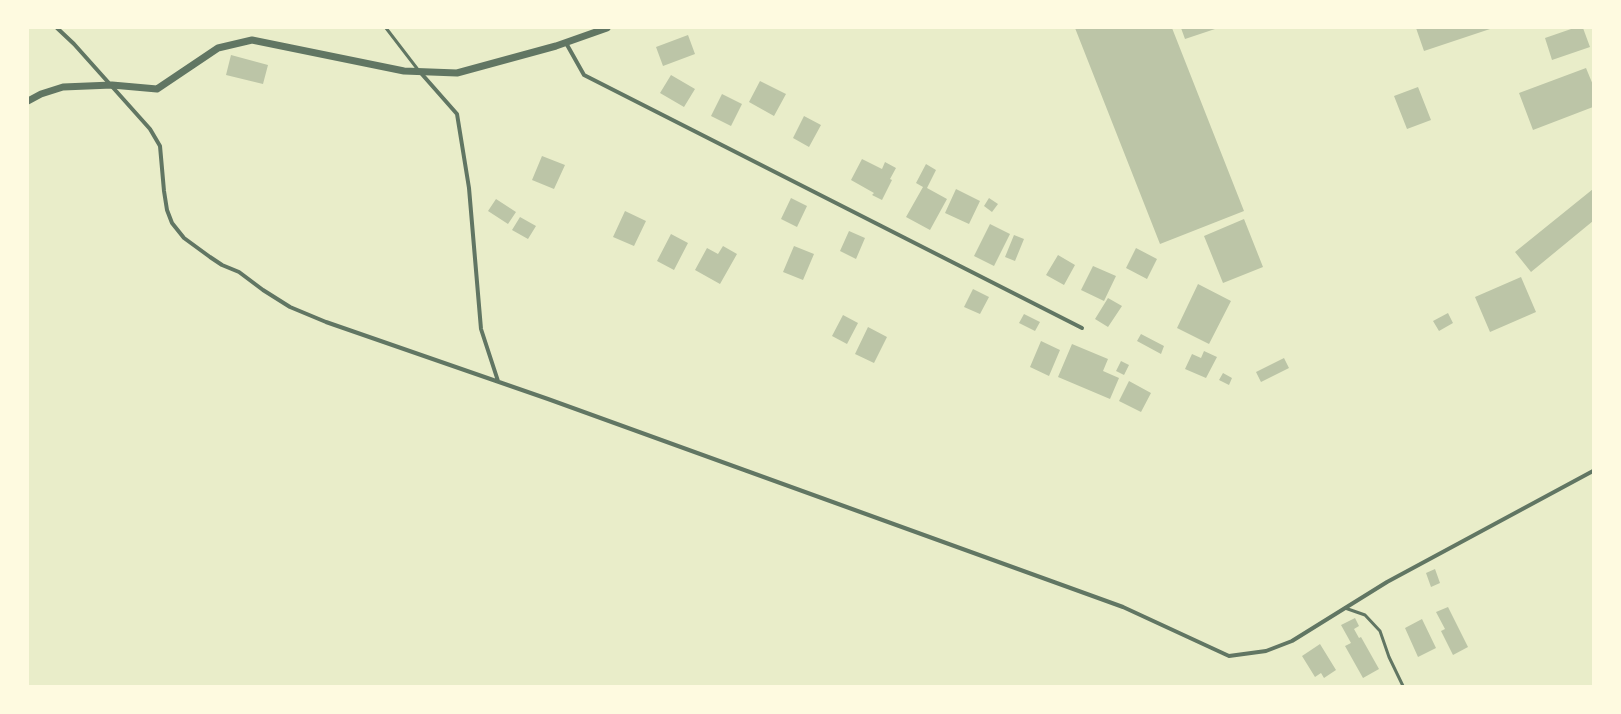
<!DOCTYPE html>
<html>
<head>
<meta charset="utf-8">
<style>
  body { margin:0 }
  #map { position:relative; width:1621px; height:714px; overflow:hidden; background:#e9edc9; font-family:"Alegreya Sans",sans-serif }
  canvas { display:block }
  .frame { position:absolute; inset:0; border:29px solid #fefae0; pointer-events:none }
</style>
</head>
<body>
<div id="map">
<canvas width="1621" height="714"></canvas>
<div class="frame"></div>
</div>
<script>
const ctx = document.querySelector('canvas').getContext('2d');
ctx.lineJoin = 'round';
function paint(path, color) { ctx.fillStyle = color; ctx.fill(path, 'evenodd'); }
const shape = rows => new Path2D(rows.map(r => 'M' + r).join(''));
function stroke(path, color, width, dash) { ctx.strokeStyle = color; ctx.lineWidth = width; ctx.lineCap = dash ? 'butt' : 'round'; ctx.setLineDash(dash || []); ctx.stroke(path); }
paint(shape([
  [1075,28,1172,28,1244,211,1160,244],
  [1181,28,1218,28,1185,39],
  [1416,28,1493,28,1424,51],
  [1574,28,1583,28,1590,47,1552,60,1545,38],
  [688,35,695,54,663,66,656,47],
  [231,55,268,65,263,84,226,75],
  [1586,68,1593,85,1593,107,1533,130,1519,93],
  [671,75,695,89,684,107,660,93],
  [760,81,786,94,774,116,749,102],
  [1418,87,1431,120,1407,129,1394,96],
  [722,94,742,104,731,126,711,116],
  [804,116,821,125,809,147,793,138],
  [542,156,565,165,554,189,532,180],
  [862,159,882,169,885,162,896,168,890,179,892,180,882,200,872,195,874,193,851,180],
  [926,164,936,170,927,188,947,199,930,230,906,217,923,187,916,183],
  [956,189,980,201,969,224,945,213],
  [1593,189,1593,221,1531,272,1515,252],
  [791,198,807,206,797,227,781,219],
  [989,198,998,204,992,212,984,206],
  [496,199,516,212,508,224,488,211],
  [625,211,646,221,634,246,613,237],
  [520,217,536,226,528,239,512,230],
  [1244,219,1263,267,1223,283,1204,236],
  [990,224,1010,234,994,266,974,256],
  [849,231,865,238,856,259,840,251],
  [671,234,688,243,674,270,657,261],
  [1014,235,1024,239,1015,261,1005,257],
  [723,246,737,254,720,284,695,270,707,248,718,254],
  [794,246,814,254,803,280,783,272],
  [1136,248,1157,259,1147,279,1126,268],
  [1058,255,1075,265,1064,285,1046,275],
  [1093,266,1116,276,1104,301,1081,290],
  [1521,277,1536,312,1490,332,1475,297],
  [1198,284,1231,301,1209,344,1177,328],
  [973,289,989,297,980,314,964,307],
  [1108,298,1122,306,1108,327,1095,319],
  [1448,313,1453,323,1439,331,1433,321],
  [1024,314,1040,322,1035,331,1019,323],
  [843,315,858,323,847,344,832,336],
  [868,327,887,337,874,363,855,354],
  [1141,334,1164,346,1161,354,1137,341],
  [1041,341,1060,350,1049,376,1030,367],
  [1072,344,1108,359,1103,371,1119,378,1110,399,1058,377],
  [1204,351,1217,357,1206,378,1185,369,1192,354,1201,358],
  [1284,358,1289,368,1261,382,1256,372],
  [1121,361,1129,365,1124,375,1116,371],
  [1223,373,1232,378,1229,385,1219,380],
  [1129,381,1151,393,1141,412,1119,401],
  [1435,569,1440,583,1431,587,1426,573],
  [1448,607,1468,647,1453,655,1441,631,1445,629,1436,612],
  [1355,618,1359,626,1354,629,1359,638,1361,637,1379,669,1363,678,1345,646,1351,643,1341,625],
  [1422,619,1436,648,1418,657,1405,628],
  [1320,644,1336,670,1324,678,1321,673,1315,677,1302,656]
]), '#bcc5a7');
stroke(shape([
  [386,28,419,71],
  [1345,608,1365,615,1380,631,1389,657,1403,686]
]), '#617663', 3);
stroke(shape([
  [57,28,74,44,150,129,160,146,164,191,167,210,172,223,184,238,210,257,222,265,239,272,263,290,290,307,326,322,548,399,1123,607,1229,656,1266,651,1292,641,1387,582,1593,471],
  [566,43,584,75,1082,328],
  [420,72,457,114,469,188,481,329,498,381]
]), '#617663', 4);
stroke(shape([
  [28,101,41,94,63,87,112,85,157,89,218,48,252,40,404,71,457,73,556,46,607,28]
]), '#617663', 7);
</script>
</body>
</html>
